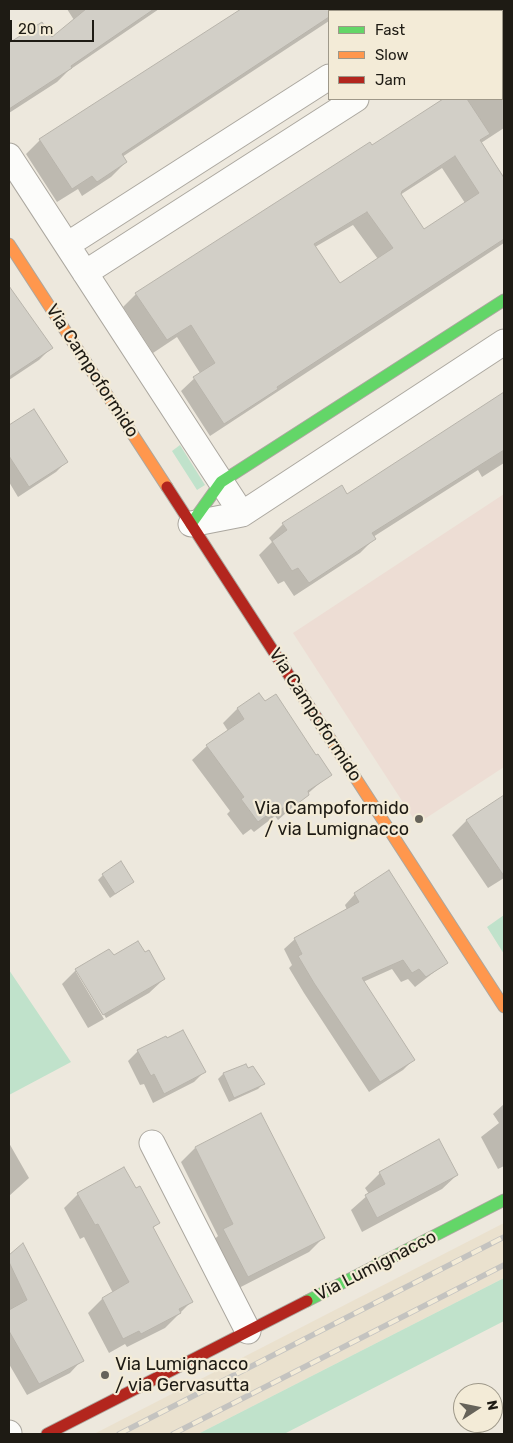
<!DOCTYPE html>
<html>
<head>
<meta charset="utf-8">
<style>
  body { margin:0 }
  #map { position:relative; width:513px; height:1443px; overflow:hidden; background:#ede8dd; font-family:Rubik,sans-serif }
  canvas { display:block }
  .frame { position:absolute; inset:0; border:10px solid #1e1b14; pointer-events:none }
  .legend { position:absolute; left:328px; top:10px; width:175px; height:90px; box-sizing:border-box; background:#f3ebd7; border:1px solid #9e9889; margin:0; padding:6px 9px; list-style:none; font-size:15px; color:#1e1b14 }
  .legend li { display:flex; align-items:center; gap:10px; height:25px }
  .legend b { width:25px; border:1px solid #9e9889 }
  .north { position:absolute; left:453px; top:1383px; width:50px; height:50px; box-sizing:border-box; background:#f3ebd7; border:1px solid #9e9889; border-radius:50%; rotate:79deg; font-size:14px; font-weight:700; line-height:20px; text-align:center; color:#1e1b14 }
  .north::after { content:''; display:block; margin:auto; width:18px; height:22px; background:#66635a; clip-path:polygon(50% 0,100% 100%,50% 72%,0 100%) }
  .scale { position:absolute; left:10px; top:20px; width:84px; height:22px; box-sizing:border-box; border:2px solid #1e1b14; border-top:0; padding-left:6px; font-size:15px; line-height:18px; white-space:nowrap; color:#1e1b14; -webkit-text-stroke:4px #f3ebd7; paint-order:stroke }
</style>
</head>
<body>
<div id="map">
<canvas width="513" height="1443"></canvas>
<div class="frame"></div>
<ul class="legend">
<li><b style="height:6px;background:#63d668"></b>Fast</li>
<li><b style="height:6px;background:#ff974d"></b>Slow</li>
<li><b style="height:6px;background:#b3261e"></b>Jam</li>
</ul>
<div class="north">N</div>
<div class="scale">20 m</div>
</div>
<script>
const ctx = document.querySelector('canvas').getContext('2d');
ctx.lineJoin = 'round';
function paint(path, color) { ctx.fillStyle = color; ctx.fill(path, 'evenodd'); }
const shape = rows => new Path2D(rows.map(r => 'M' + r).join(''));
function stroke(path, color, width, dash) { ctx.strokeStyle = color; ctx.lineWidth = width; ctx.lineCap = dash ? 'butt' : 'round'; ctx.setLineDash(dash || []); ctx.stroke(path); }
function write(font, color, halo, rows, align = 'center') {
  ctx.font = font + ' Rubik,sans-serif'; ctx.lineWidth = 4.5; ctx.setLineDash([]); ctx.textBaseline = 'middle'; ctx.strokeStyle = halo; ctx.fillStyle = color; for (const [text, x, y, turn = 0] of rows) {
    ctx.save(); ctx.translate(x, y); ctx.rotate((+turn || 0) * Math.PI / 180); ctx.textAlign = isNaN(turn) ? turn : align; if (halo) ctx.strokeText(text, 0, 0); ctx.fillText(text, 0, 0); ctx.restore();
  }
}
paint(shape([
  [504,494,504,767,417,824,293,633]
]), '#edddd4');
paint(shape([
  [504,1223,504,1278,198,1434,94,1434]
]), '#eae1ce');
paint(shape([
  [180,445,205,485,197,490,172,451],
  [504,915,504,954,487,927],
  [9,970,71,1062,9,1095],
  [504,1278,504,1321,284,1434,198,1434]
]), '#c0e2cb');
paint(shape([
  [67,9,89,9,91,13,93,11,92,9,159,9,68,71,57,82,9,113,9,45,41,24,51,39,74,20],
  [242,9,350,9,346,11,329,11,329,21,122,157,126,162,111,177,82,196,78,189,57,202,26,154,40,140],
  [504,58,504,128,481,143,504,177,504,243,210,436,181,391,200,373,177,337,153,353,123,307,136,294,372,147,443,99,502,99,502,59],
  [442,168,465,203,423,231,400,195],
  [353,225,378,259,339,284,315,247],
  [9,288,51,348,39,360,9,380],
  [504,395,504,463,482,477,478,470,373,537,374,539,360,553,294,596,284,581,278,584,259,555,272,542,269,538,283,524,341,487,347,496],
  [34,410,67,461,56,472,18,497,9,482,9,427],
  [238,708,316,757,330,774,278,820,275,816,254,832,251,829,243,835,227,814,230,811,192,760,207,746,228,731,223,723],
  [504,797,504,878,488,888,452,835,466,821],
  [103,875,133,882,110,898,98,880],
  [355,894,447,962,415,987,408,979,401,982,392,969,363,982,413,1060,403,1070,369,1092,304,993,289,968,292,965,284,949,295,939,347,910,345,905],
  [114,957,164,979,149,993,106,1018,79,972,76,972,104,1019,88,1028,62,984,76,970],
  [138,1051,204,1072,194,1082,153,1103,144,1084,140,1085,128,1061],
  [223,1074,263,1084,258,1089,229,1102,218,1079],
  [504,1104,504,1166,498,1169,481,1137,499,1123,493,1114],
  [9,1143,29,1178,9,1196],
  [195,1148,323,1238,309,1252,233,1291,209,1244,218,1236,181,1162],
  [380,1173,457,1175,442,1189,362,1232,351,1210,369,1194,365,1188],
  [135,1190,158,1223,153,1228,191,1302,165,1328,127,1347,125,1344,109,1353,88,1313,102,1299,113,1293,84,1237,80,1239,64,1208,78,1194],
  [23,1245,82,1360,70,1373,27,1395,9,1364,9,1256]
]), '#0003');
const building = shape([
  [86,9,154,9,71,66,72,68,9,109,9,43,42,22,52,37,86,9],
  [241,9,341,9,329,11,329,17,122,154,127,162,97,182,92,176,72,189,39,139,241,9],
  [443,99,467,99,490,134,480,140,504,178,504,239,277,387,278,389,224,424,193,377,215,363,191,325,167,340,135,293,370,142,372,145,443,99],
  [455,156,479,193,424,229,401,194,402,191,455,156],
  [367,212,393,248,340,283,314,244,367,212],
  [9,286,53,348,9,377,9,286],
  [504,392,504,450,372,533,376,539,309,583,298,568,292,571,272,541,287,530,282,523,342,485,347,494,504,392],
  [34,409,68,462,29,487,9,456,9,425,34,409],
  [259,693,265,701,276,694,316,755,318,754,332,775,308,791,309,795,293,807,290,803,269,818,266,816,258,822,241,799,244,797,206,745,244,719,237,708,259,693],
  [504,795,504,876,466,820,504,795],
  [121,861,134,882,115,894,102,874,121,861],
  [389,870,448,963,426,977,419,969,412,973,403,960,362,978,415,1060,380,1082,314,983,298,956,302,954,294,938,359,902,354,893,389,870],
  [138,941,145,952,149,950,165,979,103,1015,75,969,109,949,114,955,138,941],
  [183,1030,206,1072,164,1094,154,1074,151,1076,137,1050,166,1036,167,1038,183,1030],
  [246,1064,248,1068,253,1066,265,1084,234,1098,223,1073,246,1064],
  [261,1113,325,1238,248,1277,223,1229,233,1224,195,1147,261,1113],
  [439,1139,458,1175,377,1218,365,1195,385,1184,379,1172,439,1139],
  [124,1167,136,1188,140,1186,160,1223,153,1227,193,1302,179,1309,181,1313,141,1334,139,1331,123,1339,102,1298,129,1282,98,1224,95,1225,77,1193,124,1167],
  [23,1243,84,1361,39,1384,9,1331,9,1310,27,1300,9,1262,9,1255,23,1243]
]);
paint(building, '#d2cfc7');
stroke(building, '#b8b4ab', 1);
const street = shape([
  [432,11,436,9],
  [491,11,495,9],
  [9,156,242,514],
  [67,245,329,77],
  [85,273,356,99],
  [191,524,242,514,504,342],
  [152,1143,248,1331],
  [9,1433,9,1434]
]);
const fast = shape([
  [191,524,221,482,504,300],
  [307,1301,504,1200]
]);
const slow = shape([
  [9,244,167,487],
  [316,717,504,1007]
]);
const jam = shape([
  [167,487,316,717],
  [47,1434,307,1301]
]);
stroke(street, '#aba79f', 27);
stroke(fast, '#aba79f', 13);
stroke(slow, '#aba79f', 13);
stroke(jam, '#aba79f', 13);
stroke(street, '#fcfcfa', 25);
stroke(fast, '#63d668', 11);
stroke(slow, '#ff974d', 11);
stroke(jam, '#b3261e', 11);
const rail = shape([
  [119,1434,504,1237],
  [173,1434,504,1265]
]);
stroke(rail, '#c4c3c0', 5.5);
stroke(rail, '#f3ebd7', 4, [11]);
for (const [x, y, r, color] of [
  [419,819,5,"#66635a"],
  [105,1375,5,"#66635a"]
]) { const dot = new Path2D(); dot.arc(x, y, r, 0, 2 * Math.PI); ctx.fillStyle = color; ctx.fill(dot); stroke(dot, '#f3ebd7', 2); }
write('18px', '#1e1b14', '#f3ebd7', [
  ["Via Campoformido",92,371,57],
  ["Via Campoformido",315,715,57],
  ["Via Lumignacco",376,1266,-27]
]);
write('18px', '#1e1b14', '#f3ebd7', [
  ["Via Campoformido",409,809],
  ["/ via Lumignacco",409,830],
  ["Via Lumignacco",115,1365,"left"],
  ["/ via Gervasutta",115,1386,"left"]
], 'right');
</script>
</body>
</html>
